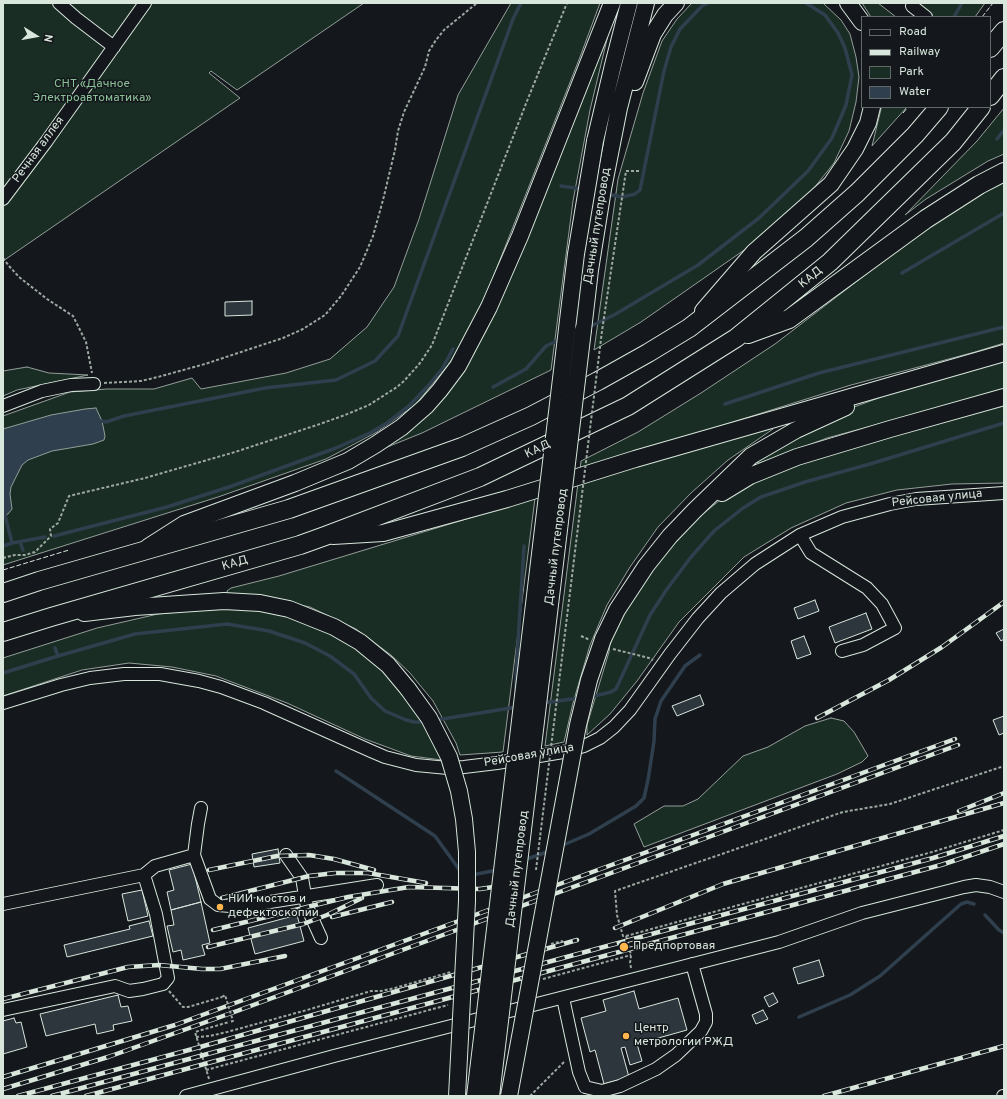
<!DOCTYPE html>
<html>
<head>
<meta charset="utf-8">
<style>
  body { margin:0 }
  #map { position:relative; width:1007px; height:1099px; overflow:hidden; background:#14181c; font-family:Overpass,sans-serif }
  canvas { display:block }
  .frame { position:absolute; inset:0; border:4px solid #d8e6dc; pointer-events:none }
  .legend { position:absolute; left:861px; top:16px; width:130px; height:92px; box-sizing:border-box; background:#14181c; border:1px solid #626a69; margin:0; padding:5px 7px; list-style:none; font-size:12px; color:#d8e6dc }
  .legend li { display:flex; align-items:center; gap:8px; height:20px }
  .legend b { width:20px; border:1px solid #626a69 }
  .north { position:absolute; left:16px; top:16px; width:40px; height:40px; -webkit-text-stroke:3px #14181c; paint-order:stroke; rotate:101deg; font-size:11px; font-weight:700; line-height:16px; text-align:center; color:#d8e6dc }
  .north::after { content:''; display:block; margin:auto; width:14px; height:18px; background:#d8e6dc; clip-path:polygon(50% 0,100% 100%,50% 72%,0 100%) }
</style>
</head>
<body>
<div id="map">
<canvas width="1007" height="1099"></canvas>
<div class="frame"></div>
<ul class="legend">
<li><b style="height:5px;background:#14181c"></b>Road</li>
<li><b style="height:5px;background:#d8e6dc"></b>Railway</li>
<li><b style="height:11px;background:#1a2d24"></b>Park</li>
<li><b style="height:11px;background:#2f3f4d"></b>Water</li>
</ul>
<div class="north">N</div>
</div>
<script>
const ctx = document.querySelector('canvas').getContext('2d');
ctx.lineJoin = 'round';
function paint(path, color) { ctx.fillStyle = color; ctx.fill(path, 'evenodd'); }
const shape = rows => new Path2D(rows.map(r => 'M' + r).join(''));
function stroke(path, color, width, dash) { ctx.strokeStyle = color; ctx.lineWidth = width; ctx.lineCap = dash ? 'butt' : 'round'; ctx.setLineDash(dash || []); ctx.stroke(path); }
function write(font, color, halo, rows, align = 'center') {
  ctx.font = font + ' Overpass,sans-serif'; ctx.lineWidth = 3; ctx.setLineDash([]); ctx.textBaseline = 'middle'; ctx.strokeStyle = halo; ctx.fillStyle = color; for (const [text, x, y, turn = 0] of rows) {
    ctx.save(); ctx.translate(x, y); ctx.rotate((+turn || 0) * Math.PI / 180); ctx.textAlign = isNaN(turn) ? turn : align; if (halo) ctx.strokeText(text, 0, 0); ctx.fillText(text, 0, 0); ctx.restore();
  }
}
const green = shape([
  [3,3,364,3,237,90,211,71,209,73,240,98,3,261,3,3],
  [511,3,600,3,580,57,479,313,449,364,415,405,377,432,326,459,218,497,3,565,3,416,70,392,107,389,154,389,192,378,201,389,286,373,330,359,367,327,394,287,419,219,458,95,511,3],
  [692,3,823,3,841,20,850,34,856,57,859,77,856,102,849,131,834,163,790,218,641,322,594,350,618,179,643,93,662,41,677,19,692,3],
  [862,3,878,3,896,17,871,17,862,3],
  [918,3,985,3,975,17,932,17,920,7,918,3],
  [610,27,590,110,573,201,551,370,422,433,375,452,459,376,486,331,610,27],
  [881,107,907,107,872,146,881,109,881,107],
  [1004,108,1004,154,988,161,926,199,905,215,977,141,1004,108],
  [1004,180,1004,343,975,352,851,385,580,470,581,461,638,432,701,393,775,344,942,216,1004,180],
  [1004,360,1004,390,827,438,774,458,759,463,756,462,812,426,854,407,914,385,1004,360],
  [27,367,49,373,88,375,17,390,3,396,3,371,27,367],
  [1004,405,1004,483,952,484,897,490,846,503,791,528,744,557,679,622,637,681,610,714,587,735,587,725,609,652,610,641,622,613,650,571,676,541,699,517,730,492,757,477,848,447,1004,405],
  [771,427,773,429,728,460,691,493,658,527,630,567,607,605,590,645,573,703,564,742,545,746,578,483,771,427],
  [535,498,503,752,460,755,456,743,433,701,410,673,391,655,356,629,310,607,253,595,228,596,227,591,231,588,279,576,535,498],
  [251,608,282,613,337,634,372,657,419,713,442,760,411,756,365,739,287,703,216,676,172,667,129,663,82,670,3,696,3,658,97,628,158,614,208,609,251,608],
  [831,718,844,721,854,732,868,756,862,762,837,774,644,847,634,824,664,806,683,806,698,799,743,756,768,747,805,726,831,718]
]);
paint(green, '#1a2d24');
stroke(green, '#939e99', 1);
const water = shape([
  [96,408,102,421,105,436,104,440,93,444,52,451,28,460,22,465,11,487,10,494,12,509,8,514,3,516,3,429,51,415,85,409,96,408]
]);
paint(water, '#2f3f4d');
stroke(water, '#939e99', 1);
stroke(shape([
  [954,17,962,3],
  [997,139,1004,130],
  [561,186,582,189],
  [606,194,622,197,635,194,640,190,664,71,671,47,680,29,702,6,708,3],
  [902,273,1004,213],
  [589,327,614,315,698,265,759,218,808,171,832,138,846,105,852,75,845,48,838,33,825,15,806,3],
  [493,387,526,369,546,346,561,339],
  [725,404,819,373,1004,327],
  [102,421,106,422,124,416,265,388,336,380,375,361,398,336,513,19,521,3],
  [5,515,12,543],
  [54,536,167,507,229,487,336,448,370,433,387,423,409,406,427,387,442,369,453,349],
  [20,542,23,550],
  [3,546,12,543,45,537],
  [55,648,58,656],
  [3,673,58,656,135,634,227,624,269,631,305,643,330,656,354,674,371,698,385,711,406,720,414,722,426,722],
  [516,691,516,675,524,546],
  [590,697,611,692,616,689,650,615,667,589,691,557,714,531,743,508,761,497,805,482,870,464,1004,423],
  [542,703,580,698],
  [436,720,517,707],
  [336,771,435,836,461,872],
  [561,846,589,834,616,818,636,806,644,798,648,780,654,741,655,719,661,701,685,666,700,655],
  [524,860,550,851],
  [472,875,497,870],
  [985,915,999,930,1004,933],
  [799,1017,850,995,880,976,961,904,967,902,974,904]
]), '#2f3f4d', 3.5);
const building = shape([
  [252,301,252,315,225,316,225,302,252,301],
  [815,600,819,611,798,619,794,608,815,600],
  [866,613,872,629,835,643,829,627,866,613],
  [1004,629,1004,639,1001,641,996,633,1004,629],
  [804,636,811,654,797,659,791,641,804,636],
  [700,695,704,705,677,716,672,706,700,695],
  [1004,716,1004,733,999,735,993,720,1004,716],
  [278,849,280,863,254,867,252,854,278,849],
  [192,864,201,902,171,910,167,892,174,890,169,870,192,864],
  [142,890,148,916,128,921,122,894,142,890],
  [201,902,210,943,202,945,205,955,183,960,181,950,173,952,167,926,174,925,171,910,201,902],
  [297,915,304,941,255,954,248,928,297,915],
  [149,921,153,936,67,957,64,945,130,929,129,926,149,921],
  [819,960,824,976,798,984,793,968,819,960],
  [634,991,639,1009,678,998,687,1030,637,1044,642,1061,630,1065,625,1047,621,1048,629,1077,604,1084,595,1050,590,1052,581,1018,606,1011,603,1000,634,991],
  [773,993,778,1002,769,1007,764,997,773,993],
  [118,995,121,1007,128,1006,132,1021,113,1025,114,1030,97,1034,95,1024,46,1036,40,1014,118,995],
  [763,1010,768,1019,756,1024,752,1015,763,1010],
  [14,1018,16,1023,21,1022,27,1047,3,1054,3,1021,14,1018]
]);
paint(building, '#2c363c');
stroke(building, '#d8e6dc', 1);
const minor = shape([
  [59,3,76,18,114,47],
  [912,6,926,17],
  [3,199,46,142,145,3],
  [3,406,42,391,71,385,94,384],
  [800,535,811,553,867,588,882,604,895,628,863,645,842,651],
  [3,703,61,685,90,678,124,674,160,674,199,681,221,687,264,703,371,751,385,757,416,765,448,768,464,767,497,763,563,752,584,746,600,738,614,727,630,710,670,654,698,618,721,593,755,564,800,535,842,517,890,504,916,499,1004,493],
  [194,855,210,899,218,905,230,906,251,905,377,885],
  [286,855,302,878,307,907,321,938],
  [144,875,155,866,194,855,198,824,201,808],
  [3,904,144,875,156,914,168,978,163,984,143,989,129,991,115,986,3,1010],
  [563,998,579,1072,585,1087,602,1091,620,1086,656,1069,676,1055,701,1031,706,1022,706,1014,692,964],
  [186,1096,334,1056,779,942,862,913,964,887,976,885,990,887,1004,892],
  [1003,1096,1004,1096]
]);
const major = shape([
  [848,3,862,22],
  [635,82,653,34,665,15,676,3],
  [595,141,613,65,629,3],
  [703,311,754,252,831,184,855,149,868,123,872,107],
  [583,330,590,270,603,189,619,108,646,3],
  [722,493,750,476,797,457,890,429,1004,397],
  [333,536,383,533,507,499,635,459,1004,353],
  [148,547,184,524,295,483,348,461,375,445,402,427,426,406,440,390,458,366,489,307,520,236,612,3],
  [84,613,135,607,224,601,260,603,289,609,334,627,360,642,388,665,408,689],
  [603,639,617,610,646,566,670,536,695,510,751,456,796,430,846,407]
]);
const highway = shape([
  [990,48,1004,31],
  [990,96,1004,78],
  [748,334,789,319,926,219,979,185,1004,172],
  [3,593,39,581,289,509,462,447,531,416,598,381,648,353,689,328,806,238,857,193,915,135,939,107],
  [3,632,51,617,300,545,325,536,480,477,628,406,736,338,830,262,953,142,981,107]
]);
stroke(minor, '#d8e6dc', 14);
stroke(major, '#d8e6dc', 18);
stroke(highway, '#d8e6dc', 20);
stroke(shape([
  [626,171,640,171],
  [3,258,9,266,19,277,47,299,73,316,86,342,92,373],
  [104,383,141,381,158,377,205,364,283,338,303,329,325,315,341,296,360,267,373,236,383,200,395,150,398,131,404,112,425,67,429,51,436,40,444,30,477,3],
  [3,558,15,555,25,555,35,552,51,536,50,529,58,523,69,496,145,478,235,452,320,424,345,415,369,405,397,387,404,381,420,363,432,345,527,101,567,3],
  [581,636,590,640],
  [613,649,649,658,653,660],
  [626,936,932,852,1004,830],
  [551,944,563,941],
  [631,968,630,962,631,959,630,949,626,936,623,936,617,915,615,891,843,812,890,804,1004,766],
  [543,979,631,955],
  [169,991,183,1007,188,1007,222,997],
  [196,1037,210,1036,227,1032,307,1010,371,991,381,991,395,988,451,972],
  [206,1070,448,1005],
  [209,1079,195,1032,229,1022],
  [530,1096,565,1061]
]), '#9da8a2', 2, [3, 2]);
stroke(minor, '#14181c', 12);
stroke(major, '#14181c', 16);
stroke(highway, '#14181c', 18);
const rail = shape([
  [817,718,889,680,942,647,1004,602],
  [959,811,1004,793],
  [209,870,277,856,309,855,334,859,374,870],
  [222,898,309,876,335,873,368,873,426,883],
  [332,917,392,902],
  [615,928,723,884,1004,803],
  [213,930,348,897,409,887,480,889,493,887,508,882],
  [208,947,303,924,327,915,362,898],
  [3,999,128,967,159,965,202,969,220,969,285,956],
  [3,1077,175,1025,955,739],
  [3,1089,108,1057,237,1011,958,745],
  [18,1096,200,1047,577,940],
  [52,1096,933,858,1004,836],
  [86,1096,941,865,1004,844],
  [824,1096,1004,1046]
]);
stroke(rail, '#d8e6dc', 4.5);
stroke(rail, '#14181c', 3, [9]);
const majorBridge = shape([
  [408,689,429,718,449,757,459,791,464,819,467,852,467,901,457,1096],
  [475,1096,569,312,576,254,595,141],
  [491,1096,583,330],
  [509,1096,578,725,589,680,603,639]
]);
stroke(majorBridge, '#d8e6dc', 18, []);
stroke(shape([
  [536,870,602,331,626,171],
  [222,997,225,995,233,1021,229,1022]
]), '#9da8a2', 2, [3, 2]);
stroke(majorBridge, '#14181c', 16);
stroke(shape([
  [982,17,993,3],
  [903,113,908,107],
  [3,570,69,550]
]), '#d8e6dc', 1, [5, 2]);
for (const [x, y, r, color] of [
  [220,907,4,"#ffb74d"],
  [624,947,5,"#ffb74d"],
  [626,1036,4,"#ffb74d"]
]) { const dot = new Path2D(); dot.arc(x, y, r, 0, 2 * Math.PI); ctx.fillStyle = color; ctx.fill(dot); stroke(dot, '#14181c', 1.5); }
write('12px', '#8ac095', '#14181c', [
  ["СНТ «Дачное",92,85],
  ["Электроавтоматика»",92,99]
]);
write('12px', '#d8e6dc', '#14181c', [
  ["Речная аллея",39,150,-54],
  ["Дачный путепровод",598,226,-81],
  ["КАД",811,278,-39],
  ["КАД",538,450,-26],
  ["Рейсовая улица",937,499,-6],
  ["Дачный путепровод",557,547,-83],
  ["КАД",235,564,-16],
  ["Рейсовая улица",529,756,-10],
  ["Дачный путепровод",518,869,-83]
]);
write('12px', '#d8e6dc', '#14181c', [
  ["НИИ мостов и",228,900],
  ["дефектоскопии",228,914],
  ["Предпортовая",633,947],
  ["Центр",634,1029],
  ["метрологии РЖД",634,1043]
], 'left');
</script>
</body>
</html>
